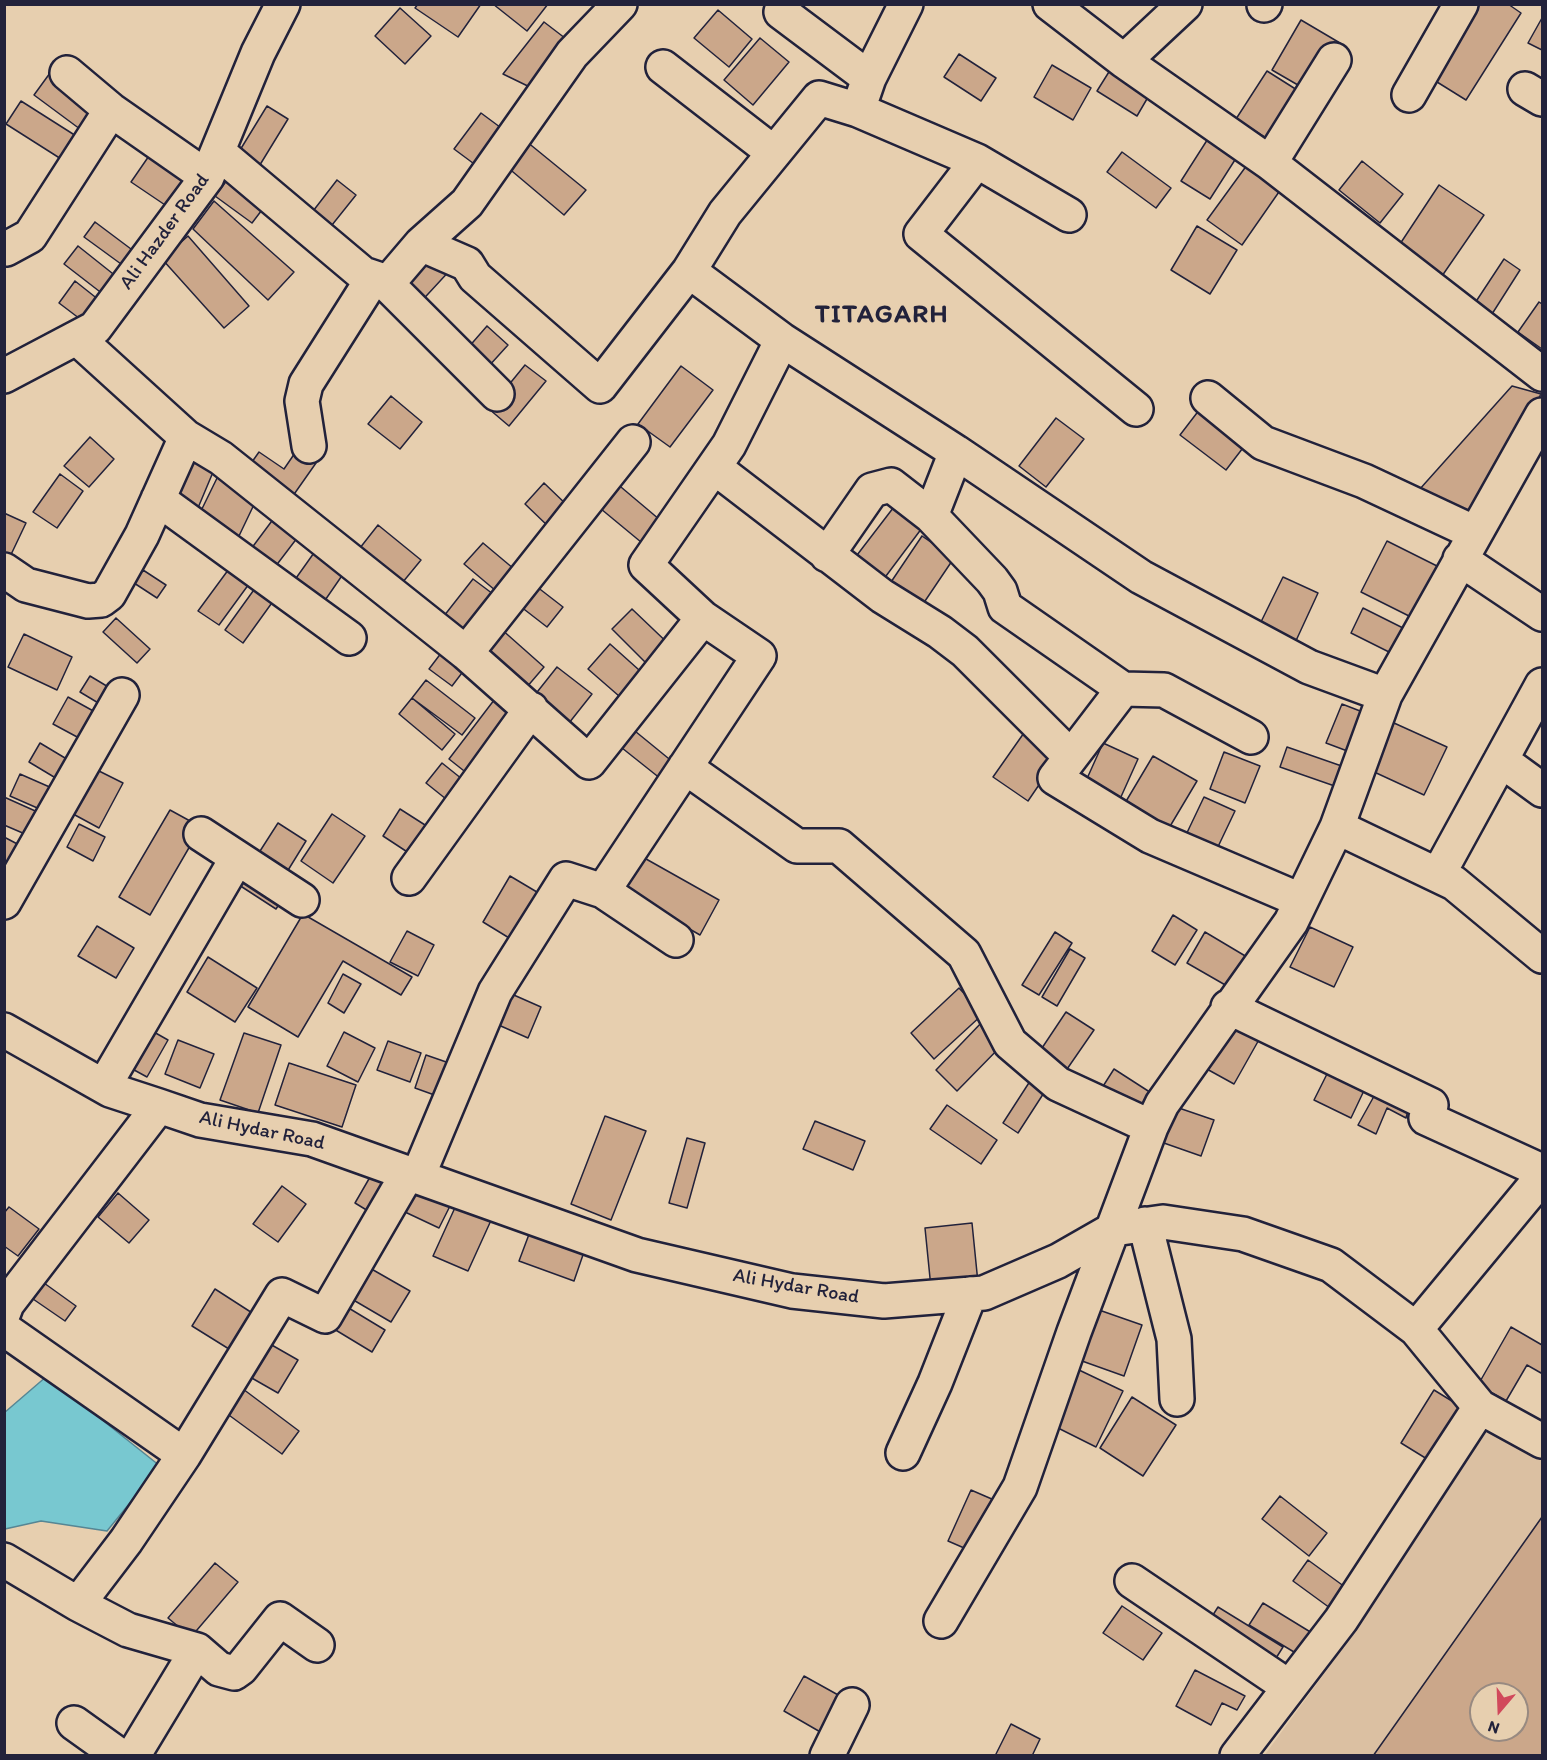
<!DOCTYPE html>
<html>
<head>
<meta charset="utf-8">
<style>
  body { margin:0 }
  #map { position:relative; width:1547px; height:1760px; overflow:hidden; background:#e7cfaf; font-family:Itim,sans-serif }
  canvas { display:block }
  .frame { position:absolute; inset:0; border:6px solid #22223b; pointer-events:none }
  .north { position:absolute; left:1469px; top:1682px; width:60px; height:60px; box-sizing:border-box; background:#e7cfaf; border:2px solid #988a81; border-radius:50%; rotate:199deg; font-size:16px; font-weight:700; line-height:24px; text-align:center; color:#22223b }
  .north::after { content:''; display:block; margin:auto; width:21px; height:27px; background:#d1495b; clip-path:polygon(50% 0,100% 100%,50% 72%,0 100%) }
</style>
</head>
<body>
<div id="map">
<canvas width="1547" height="1760"></canvas>
<div class="frame"></div>
<div class="north">N</div>
</div>
<script>
const ctx = document.querySelector('canvas').getContext('2d');
ctx.lineJoin = 'round';
function paint(path, color) { ctx.fillStyle = color; ctx.fill(path, 'evenodd'); }
const shape = rows => new Path2D(rows.map(r => 'M' + r).join(''));
function stroke(path, color, width, dash) { ctx.strokeStyle = color; ctx.lineWidth = width; ctx.lineCap = dash ? 'butt' : 'round'; ctx.setLineDash(dash || []); ctx.stroke(path); }
function write(font, color, halo, rows, align = 'center') {
  ctx.font = font + ' Itim,sans-serif'; ctx.lineWidth = 5; ctx.setLineDash([]); ctx.textBaseline = 'middle'; ctx.strokeStyle = halo; ctx.fillStyle = color; for (const [text, x, y, turn = 0] of rows) {
    ctx.save(); ctx.translate(x, y); ctx.rotate((+turn || 0) * Math.PI / 180); ctx.textAlign = isNaN(turn) ? turn : align; if (halo) ctx.strokeText(text, 0, 0); ctx.fillText(text, 0, 0); ctx.restore();
  }
}
paint(shape([
  [1482,1424,1542,1457,1542,1755,1264,1756,1359,1626],
  [1481,1694,1517,1694,1517,1730,1481,1730]
]), '#dbc0a2');
const water = shape([
  [47,1376,160,1466,107,1531,41,1521,5,1529,4,1413,47,1376]
]);
paint(water, '#78c8d0');
stroke(water, '#568694', 1.5);
const building = shape([
  [418,4,481,4,458,37,415,8,418,4],
  [493,4,548,4,527,31,493,4],
  [1474,4,1508,4,1521,13,1466,100,1429,77,1474,4],
  [400,8,431,36,405,64,375,36,400,8],
  [718,10,752,39,729,67,694,38,718,10],
  [1542,18,1542,50,1528,43,1542,18],
  [1301,20,1340,43,1310,92,1272,70,1301,20],
  [544,22,574,45,538,91,503,74,544,22],
  [760,38,789,62,753,105,724,80,760,38],
  [959,54,996,78,981,101,944,77,959,54],
  [1052,65,1091,88,1073,120,1034,97,1052,65],
  [1112,67,1151,92,1137,116,1097,91,1112,67],
  [1267,71,1305,95,1274,143,1236,119,1267,71],
  [50,73,104,113,88,135,34,95,50,73],
  [21,101,84,141,69,164,6,124,21,101],
  [267,106,288,119,258,168,237,155,267,106],
  [481,113,512,136,485,172,454,149,481,113],
  [1211,134,1240,152,1210,199,1181,181,1211,134],
  [521,137,586,190,564,215,500,161,521,137],
  [1122,152,1171,188,1156,208,1107,172,1122,152],
  [151,153,195,183,174,211,131,182,151,153],
  [1362,161,1403,194,1380,223,1339,190,1362,161],
  [1247,165,1281,189,1242,245,1207,220,1247,165],
  [231,175,268,202,252,223,215,196,231,175],
  [337,180,356,195,328,230,310,215,337,180],
  [1439,185,1484,215,1442,276,1398,247,1439,185],
  [214,201,294,272,268,300,193,229,214,201],
  [95,222,143,258,132,272,84,237,95,222],
  [1197,226,1237,250,1210,294,1171,270,1197,226],
  [188,236,249,306,224,328,162,259,188,236],
  [78,246,122,281,108,298,64,264,78,246],
  [435,251,453,267,416,307,399,291,435,251],
  [1504,259,1520,270,1492,314,1475,303,1504,259],
  [75,281,104,304,88,325,59,303,75,281],
  [1539,302,1542,304,1542,349,1518,332,1539,302],
  [487,326,508,345,488,367,467,349,487,326],
  [525,365,546,381,509,426,489,409,525,365],
  [681,366,713,390,670,447,638,424,681,366],
  [1512,386,1541,394,1470,519,1419,490,1512,386],
  [391,396,422,422,400,449,368,424,391,396],
  [1203,405,1249,440,1226,470,1180,435,1203,405],
  [1056,418,1084,439,1046,487,1019,466,1056,418],
  [90,437,114,459,89,487,64,466,90,437],
  [297,450,316,463,290,500,247,469,259,452,284,469,297,450],
  [190,454,216,465,195,515,169,504,190,454],
  [220,472,260,492,238,538,197,519,220,472],
  [60,474,83,491,57,528,33,512,60,474],
  [615,482,666,525,647,547,595,504,615,482],
  [544,483,570,508,550,528,525,504,544,483],
  [900,499,928,520,883,580,854,559,900,499],
  [280,510,304,529,275,567,251,549,280,510],
  [4,513,26,523,7,563,4,562,4,513],
  [378,525,421,560,398,588,356,553,378,525],
  [922,536,954,558,921,607,889,585,922,536],
  [1387,541,1445,570,1419,621,1361,592,1387,541],
  [321,543,350,564,319,609,289,588,321,543],
  [483,543,520,574,502,596,464,564,483,543],
  [237,558,257,573,219,625,198,611,237,558],
  [143,570,166,585,157,598,134,583,143,570],
  [1283,577,1318,593,1294,645,1258,628,1283,577],
  [473,579,501,600,468,643,440,621,473,579],
  [261,580,279,593,243,643,225,630,261,580],
  [532,583,563,607,547,627,516,603,532,583],
  [1363,608,1415,634,1403,659,1351,633,1363,608],
  [632,609,675,650,654,671,612,629,632,609],
  [116,618,150,649,137,663,103,632,116,618],
  [500,628,544,667,526,688,481,650,500,628],
  [24,634,72,657,57,690,8,667,24,634],
  [448,644,471,661,452,686,429,669,448,644],
  [610,644,648,678,627,703,588,669,610,644],
  [557,667,592,694,569,723,534,696,557,667],
  [90,676,120,694,110,710,80,692,90,676],
  [426,680,475,718,462,735,412,698,426,680],
  [501,691,526,709,473,778,449,759,501,691],
  [68,697,106,718,92,745,53,724,68,697],
  [412,698,455,734,442,750,399,714,412,698],
  [1342,704,1373,716,1358,755,1326,743,1342,704],
  [1394,723,1447,747,1424,795,1372,771,1394,723],
  [630,727,679,767,666,783,617,744,630,727],
  [1026,730,1060,754,1028,801,993,777,1026,730],
  [40,743,80,767,69,786,29,762,40,743],
  [1103,743,1138,759,1120,799,1085,783,1103,743],
  [1287,747,1356,771,1349,791,1280,767,1287,747],
  [1224,752,1260,766,1245,803,1210,789,1224,752],
  [1153,756,1197,781,1169,828,1125,803,1153,756],
  [442,763,472,787,456,807,426,783,442,763],
  [85,764,123,783,99,828,62,808,85,764],
  [20,774,61,792,51,814,10,796,20,774],
  [4,797,42,814,32,837,4,825,4,797],
  [1204,797,1235,811,1215,853,1184,839,1204,797],
  [400,809,436,832,418,859,383,836,400,809],
  [170,810,201,827,150,915,119,897,170,810],
  [332,814,365,836,333,883,301,861,332,814],
  [278,823,306,841,282,880,253,862,278,823],
  [79,824,105,837,93,861,67,847,79,824],
  [4,837,25,848,4,885,4,837],
  [639,855,719,900,700,935,620,889,639,855],
  [249,871,285,895,276,909,239,885,249,871],
  [510,876,547,898,519,944,483,922,510,876],
  [303,914,412,977,401,995,343,961,298,1037,248,1007,303,914],
  [1173,915,1197,930,1175,965,1152,951,1173,915],
  [97,926,134,948,116,978,78,956,97,926],
  [1310,927,1353,947,1334,987,1290,967,1310,927],
  [407,931,434,945,418,976,390,962,407,931],
  [1055,932,1072,943,1039,995,1022,985,1055,932],
  [1205,932,1252,960,1234,990,1187,963,1205,932],
  [1070,949,1085,958,1057,1006,1042,997,1070,949],
  [208,957,257,988,235,1022,187,992,208,957],
  [343,974,361,984,344,1013,328,1003,343,974],
  [959,988,983,1014,934,1059,911,1033,959,988],
  [507,992,541,1007,528,1038,494,1023,507,992],
  [1066,1012,1094,1030,1065,1072,1038,1054,1066,1012],
  [1236,1012,1265,1029,1234,1084,1205,1068,1236,1012],
  [983,1021,1005,1042,957,1091,936,1070,983,1021],
  [145,1027,168,1040,147,1077,125,1065,145,1027],
  [344,1032,375,1048,358,1082,327,1066,344,1032],
  [244,1033,281,1045,258,1113,220,1100,244,1033],
  [178,1040,214,1054,200,1088,165,1074,178,1040],
  [388,1041,421,1053,410,1082,377,1070,388,1041],
  [426,1055,452,1064,440,1097,415,1088,426,1055],
  [1333,1062,1369,1080,1351,1118,1314,1100,1333,1062],
  [289,1063,356,1085,342,1127,275,1105,289,1063],
  [1114,1069,1159,1098,1146,1120,1100,1091,1114,1069],
  [1034,1075,1049,1085,1018,1133,1003,1123,1034,1075],
  [1378,1089,1410,1103,1406,1118,1387,1108,1376,1134,1358,1125,1378,1089],
  [947,1105,997,1140,981,1164,930,1129,947,1105],
  [1173,1106,1214,1120,1201,1156,1161,1142,1173,1106],
  [605,1116,646,1131,611,1220,571,1204,605,1116],
  [815,1121,865,1141,853,1170,803,1149,815,1121],
  [687,1138,705,1143,687,1208,669,1203,687,1138],
  [377,1165,401,1179,378,1217,355,1203,377,1165],
  [418,1183,453,1200,439,1228,405,1212,418,1183],
  [282,1186,306,1204,278,1242,253,1224,282,1186],
  [118,1193,149,1220,129,1243,98,1217,118,1193],
  [458,1201,493,1216,468,1271,433,1256,458,1201],
  [9,1207,39,1229,18,1256,4,1246,4,1213,9,1207],
  [972,1223,978,1283,931,1288,925,1228,972,1223],
  [531,1229,585,1249,574,1281,519,1261,531,1229],
  [368,1267,410,1291,391,1322,350,1298,368,1267],
  [44,1283,76,1306,65,1321,33,1299,44,1283],
  [215,1289,260,1318,237,1354,192,1326,215,1289],
  [342,1304,385,1330,372,1352,329,1326,342,1304],
  [1099,1310,1142,1325,1124,1376,1082,1361,1099,1310],
  [1511,1327,1542,1345,1542,1371,1541,1373,1527,1365,1506,1401,1478,1385,1511,1327],
  [263,1340,298,1360,278,1393,243,1373,263,1340],
  [1079,1370,1123,1391,1096,1447,1052,1425,1079,1370],
  [239,1386,299,1431,282,1454,222,1410,239,1386],
  [1434,1390,1460,1406,1427,1459,1401,1443,1434,1390],
  [1132,1397,1176,1425,1143,1476,1100,1448,1132,1397],
  [971,1490,1001,1503,978,1554,948,1541,971,1490],
  [1280,1496,1327,1533,1309,1556,1262,1519,1280,1496],
  [1542,1517,1542,1756,1373,1756,1542,1517],
  [1481,1694,1517,1694,1517,1730,1481,1730,1481,1694],
  [1308,1560,1345,1587,1330,1608,1293,1581,1308,1560],
  [215,1563,238,1582,191,1637,168,1618,215,1563],
  [1263,1603,1312,1633,1299,1655,1249,1625,1263,1603],
  [1122,1606,1162,1633,1143,1660,1103,1633,1122,1606],
  [1218,1607,1283,1647,1271,1666,1206,1626,1218,1607],
  [1195,1670,1245,1696,1237,1710,1222,1703,1211,1725,1176,1706,1195,1670],
  [804,1676,849,1701,829,1737,784,1711,804,1676],
  [1011,1724,1040,1739,1032,1756,995,1756,1011,1724]
]);
paint(building, '#cba78a');
stroke(building, '#22223b', 1.5);
const minor = shape([
  [1050,4,1124,61,1270,163,1542,374],
  [1264,5,1265,4],
  [781,12,869,78],
  [1124,61,1185,4],
  [663,67,774,153],
  [67,73,111,110,207,177],
  [1525,89,1542,99],
  [1409,95,1461,4],
  [858,110,869,78,906,4],
  [218,152,363,274,384,281,392,278,421,244,467,264,475,277,600,386,689,271,725,213,819,98,858,110,977,161,1069,215],
  [977,161,921,234,1136,409],
  [1270,163,1334,60],
  [421,244,467,203,572,54,620,4],
  [6,249,30,236,111,110],
  [689,271,782,340,956,452,1141,577,1309,667,1385,695],
  [384,281,497,394],
  [77,338,186,437,221,458,466,653,589,762,703,618,646,565,729,445,782,340],
  [4,376,95,328,207,177,258,53,283,4],
  [1208,398,1263,443,1364,481,1475,533],
  [309,446,302,401,306,384,373,278],
  [714,467,882,596,940,632,965,651,1071,757],
  [158,499,349,638],
  [931,516,956,452],
  [827,555,872,490,891,485,931,516,992,580,1000,591,1005,607,1123,689,1164,690,1251,737],
  [1460,559,1542,614],
  [4,570,26,585,88,601,101,600,109,594,142,535,186,437],
  [466,653,633,442],
  [1123,689,1055,778,1150,836,1300,900],
  [1501,760,1542,790],
  [685,767,797,846,839,846,964,954,1010,1043,1058,1084,1151,1127],
  [1337,827,1454,883,1542,956],
  [201,834,302,900],
  [1438,875,1542,685],
  [409,878,531,709],
  [603,891,759,656,703,618],
  [4,902,122,695],
  [1228,1007,1431,1105,1426,1118,1542,1171],
  [4,1030,110,1090,159,1106,200,1120,312,1139,637,1255,792,1291,884,1301,984,1293,1058,1261,1114,1229,1163,1222,1243,1234,1331,1265,1416,1329,1480,1407,1542,1441],
  [104,1086,237,858],
  [418,1176,495,992,566,879,603,891,676,940],
  [1145,1224,1174,1339,1177,1399],
  [4,1312,7,1304,159,1106],
  [4,1329,184,1455,126,1541,78,1604,4,1560],
  [1416,1329,1542,1177],
  [903,1453,935,1383,970,1294],
  [184,1455,282,1295,325,1316,408,1173],
  [1132,1581,1289,1687],
  [78,1604,128,1630,197,1650,219,1669,234,1673,241,1668,280,1619,317,1645],
  [941,1621,1020,1487,1074,1332,1151,1127,1162,1104,1291,922,1337,827,1385,695,1542,415],
  [74,1723,120,1756],
  [133,1756,197,1650],
  [827,1756,852,1705],
  [1237,1756,1341,1620,1480,1407]
]);
stroke(minor, '#22223b', 38);
stroke(minor, '#e7cfaf', 33);
write('20px', '#22223b', '#e7cfaf', [
  ["Ali Hazder Road",165,232,-54],
  ["Ali Hydar Road",262,1131,12],
  ["Ali Hydar Road",796,1287,10]
]);
ctx.letterSpacing = '1.5px';
write('bold 26px', '#22223b', '#e7cfaf', [
  ["TITAGARH",882,315]
]);
ctx.letterSpacing = '0px';
</script>
</body>
</html>
